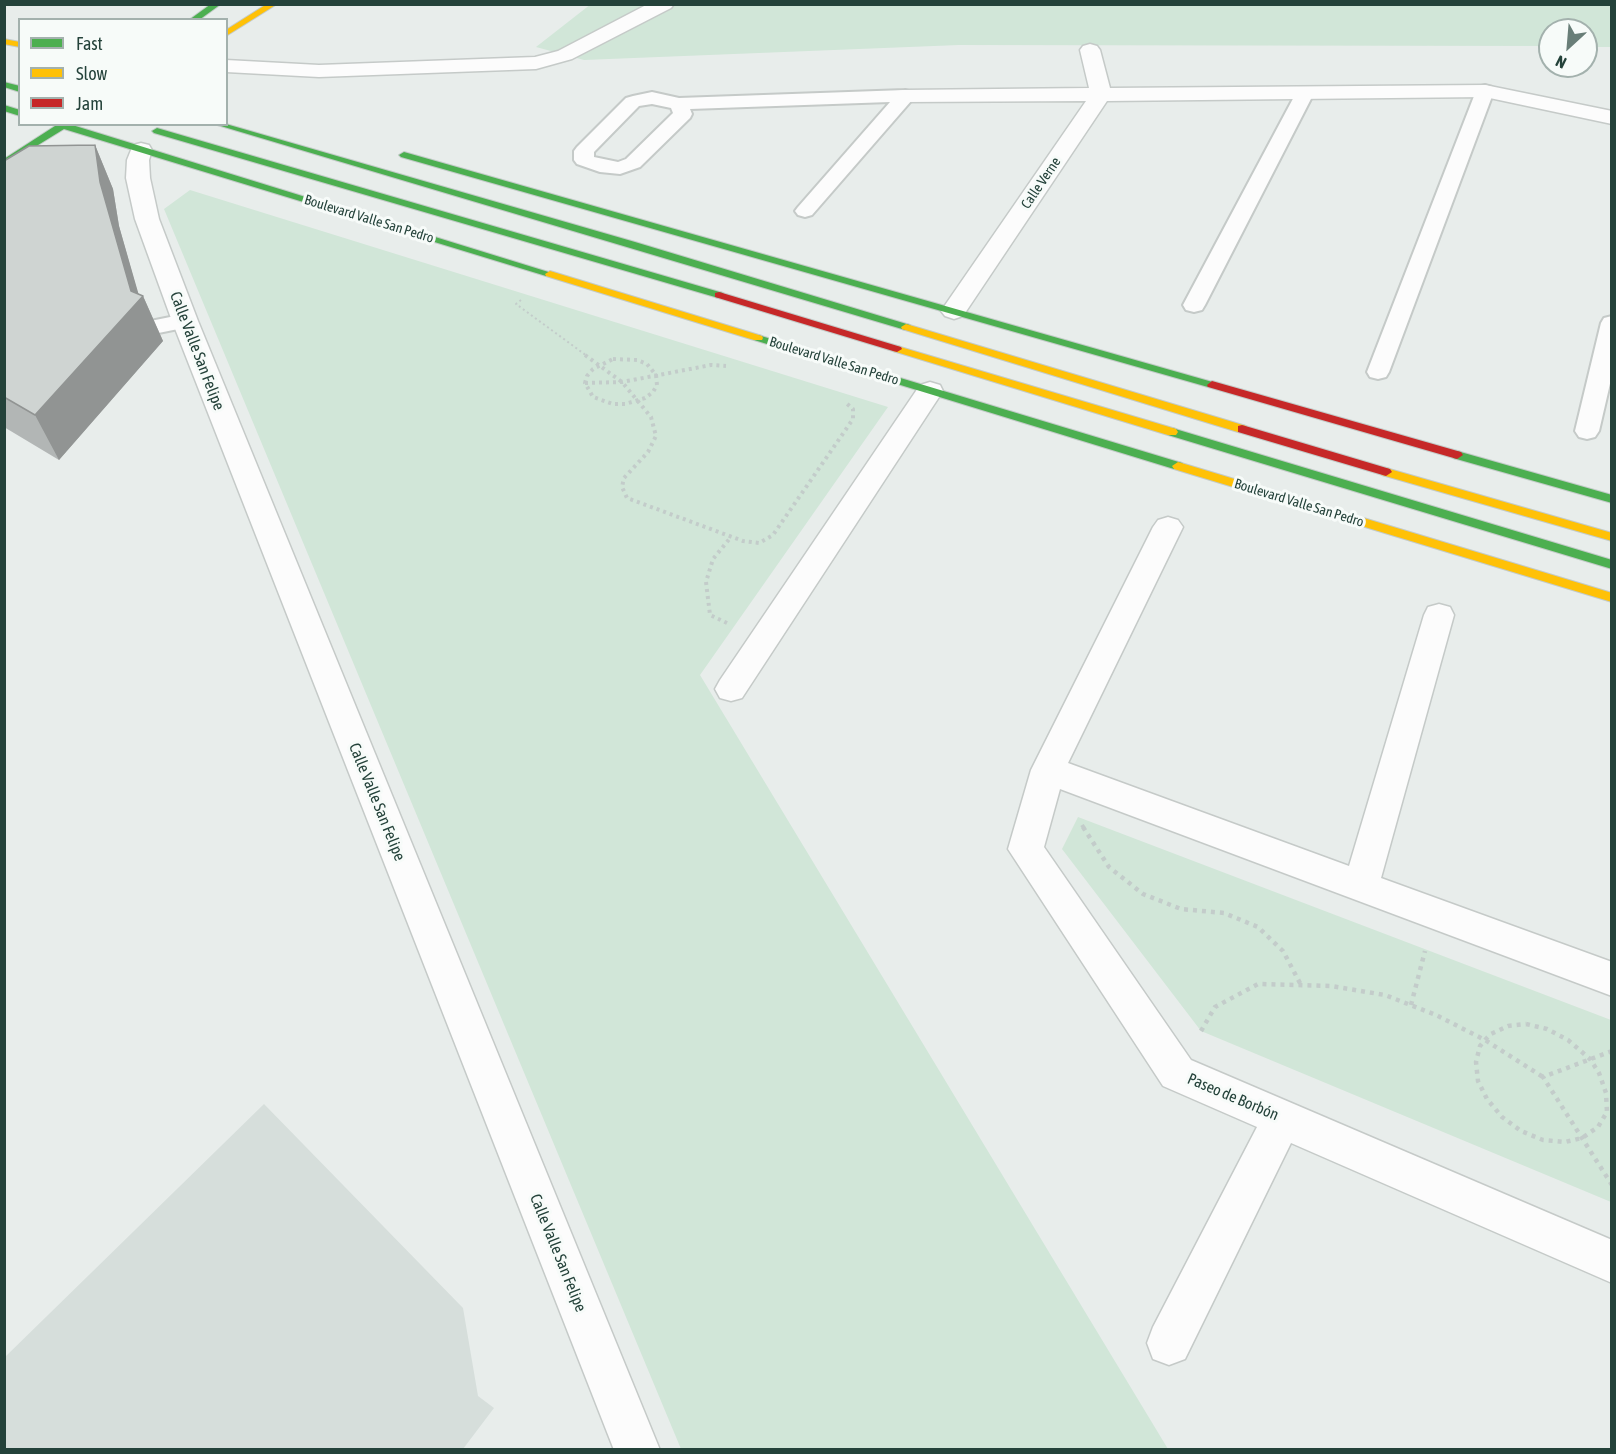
<!DOCTYPE html>
<html>
<head>
<meta charset="utf-8">
<style>
  body { margin:0 }
  #map { position:relative; width:1616px; height:1454px; overflow:hidden; background:#e8edeb; font-family:"Asap Condensed",sans-serif }
  canvas { display:block }
  .frame { position:absolute; inset:0; border:6px solid #24423a; pointer-events:none }
  .legend { position:absolute; left:18px; top:18px; width:210px; height:108px; box-sizing:border-box; background:#f7fbf9; border:2px solid #a3b1ad; margin:0; padding:8px 10px; list-style:none; font-size:18px; color:#24423a }
  .legend li { display:flex; align-items:center; gap:12px; height:30px }
  .legend b { width:30px; border:2px solid #a3b1ad }
  .north { position:absolute; left:1538px; top:18px; width:60px; height:60px; box-sizing:border-box; background:#f7fbf9; border:2px solid #a3b1ad; border-radius:50%; rotate:206deg; font-size:16px; font-weight:700; line-height:24px; text-align:center; color:#24423a }
  .north::after { content:''; display:block; margin:auto; width:21px; height:27px; background:#697e78; clip-path:polygon(50% 0,100% 100%,50% 72%,0 100%) }
</style>
</head>
<body>
<div id="map">
<canvas width="1616" height="1454"></canvas>
<div class="frame"></div>
<ul class="legend">
<li><b style="height:8px;background:#4caf50"></b>Fast</li>
<li><b style="height:8px;background:#ffc107"></b>Slow</li>
<li><b style="height:8px;background:#c62828"></b>Jam</li>
</ul>
<div class="north">N</div>
</div>
<script>
const ctx = document.querySelector('canvas').getContext('2d');
ctx.lineJoin = 'round';
function paint(path, color) { ctx.fillStyle = color; ctx.fill(path, 'evenodd'); }
const shape = rows => new Path2D(rows.map(r => 'M' + r).join(''));
function stroke(path, color, width, dash) { ctx.strokeStyle = color; ctx.lineWidth = width; ctx.lineCap = dash ? 'butt' : 'round'; ctx.setLineDash(dash || []); ctx.stroke(path); }
function write(font, color, halo, rows, align = 'center') {
  ctx.font = font + ' "Asap Condensed",sans-serif'; ctx.lineWidth = 6; ctx.setLineDash([]); ctx.textBaseline = 'middle'; ctx.strokeStyle = halo; ctx.fillStyle = color; for (const [text, x, y, turn = 0] of rows) {
    ctx.save(); ctx.translate(x, y); ctx.rotate((+turn || 0) * Math.PI / 180); ctx.textAlign = isNaN(turn) ? turn : align; if (halo) ctx.strokeText(text, 0, 0); ctx.fillText(text, 0, 0); ctx.restore();
  }
}
paint(shape([
  [264,1104,463,1308,478,1396,494,1408,463,1449,5,1449,5,1357]
]), '#d6dedb');
paint(shape([
  [591,4,1612,5,1611,47,1586,47,1586,30,1550,30,1550,46,959,45,584,60,536,47],
  [190,190,888,407,700,675,1168,1449,681,1449,164,209],
  [1078,817,1611,1020,1611,1202,1201,1031,1062,849]
]), '#d1e6d8');
const lane = shape([
  [1485,85,1492,87,1494,91,1389,372,1386,377,1378,379,1370,377,1367,372,1476,91,1478,87,1485,85],
  [1305,87,1312,89,1314,93,1205,305,1202,310,1194,312,1186,310,1183,305,1296,93,1298,89,1305,87],
  [905,90,912,92,914,96,912,100,812,215,805,217,798,215,795,211,798,207,890,102,690,109,692,114,690,118,640,167,620,174,600,172,577,164,574,160,574,151,577,147,626,98,633,96,652,92,679,98,905,90],
  [652,104,671,108,673,113,626,159,618,162,594,157,594,152,639,106,652,104],
  [185,314,193,316,196,321,193,326,119,341,111,339,108,334,111,329,185,314],
  [1612,316,1612,375,1599,431,1595,437,1587,439,1579,437,1575,431,1601,323,1604,318,1612,316]
]);
const street = shape([
  [648,4,674,4,671,8,572,59,536,69,319,77,226,72,226,60,319,65,535,57,558,51,648,4],
  [1090,44,1097,46,1100,50,1110,88,1485,85,1612,111,1612,124,1485,97,1107,101,963,316,954,319,945,316,941,311,1086,101,905,102,897,101,894,96,897,91,905,90,1089,88,1080,50,1083,46,1090,44],
  [141,143,149,145,152,150,149,160,150,178,159,219,198,321,660,1450,614,1450,172,321,135,219,126,178,127,160,133,145,141,143],
  [930,382,940,385,943,391,742,698,731,701,720,698,715,689,720,680,920,385,930,382],
  [1168,517,1178,520,1183,527,1068,763,1349,866,1424,615,1428,607,1439,604,1450,607,1454,615,1381,878,1612,962,1612,996,1060,789,1044,847,1191,1060,1612,1240,1612,1283,1291,1143,1185,1359,1169,1365,1153,1359,1147,1343,1153,1327,1257,1127,1163,1086,1008,849,1031,770,1153,527,1158,520,1168,517]
]);
const fast = shape([
  [211,4,221,4,199,20,189,20,211,4],
  [4,82,20,86,20,92,4,87,4,82],
  [4,105,20,110,20,116,4,111,4,105],
  [53,124,69,124,555,274,554,276,546,276,64,129,4,166,4,159,55,126,53,124],
  [214,124,226,124,635,242,910,325,911,327,906,330,902,329,214,124],
  [157,128,723,293,724,295,719,298,715,297,154,133,152,131,157,128],
  [404,152,1216,383,1217,385,1216,387,1208,387,401,157,399,155,404,152],
  [758,335,1182,463,1184,466,1182,469,1174,469,754,340,754,336,758,335],
  [1172,428,1612,560,1612,569,1168,435,1168,429,1172,428],
  [1457,451,1612,495,1612,503,1453,458,1453,452,1457,451]
]);
const slow = shape([
  [267,4,277,4,226,36,226,30,267,4],
  [4,39,20,42,20,47,4,44,4,39],
  [550,271,762,336,763,338,762,340,754,340,546,276,545,274,550,271],
  [906,324,1246,426,1248,429,1246,432,1238,432,902,329,901,327,906,324],
  [897,346,1176,429,1178,432,1176,435,1168,435,893,351,892,349,897,346],
  [1178,462,1612,593,1612,602,1174,469,1172,466,1178,462],
  [1386,468,1612,533,1612,541,1382,475,1380,472,1382,469,1386,468]
]);
const jam = shape([
  [719,292,901,347,902,349,897,352,893,351,715,297,715,293,719,292],
  [1212,381,1461,452,1463,455,1457,459,1208,387,1207,385,1212,381],
  [1242,425,1390,469,1392,472,1386,476,1238,432,1238,426,1242,425]
]);
stroke(lane, '#c5cac8', 4);
stroke(street, '#c5cac8', 3);
stroke(fast, '#c3cbc8', 2);
stroke(slow, '#c3cbc8', 2);
stroke(jam, '#c3cbc8', 2);
stroke(shape([
  [521,300,516,304,587,356]
]), '#c3ccca', 2, [2, 3]);
stroke(shape([
  [585,355,622,382,651,417,656,436,648,452,624,478,622,487,627,498,743,541,759,543,773,535,853,419,853,409,845,402],
  [613,359,637,360,647,364,656,375,657,385,653,392,645,398,625,404,613,404,593,397,585,383,587,376,593,369,613,359],
  [585,383,622,382,711,365,726,366],
  [727,623,710,615,706,582,713,559,731,537],
  [1082,825,1084,828]
]), '#c3ccca', 4, [3, 4]);
stroke(shape([
  [1083,827,1109,867,1143,894,1181,909,1224,913,1258,927,1283,951,1301,985],
  [1411,1005,1425,951],
  [1526,1024,1547,1029,1568,1040,1590,1059,1599,1073,1606,1093,1607,1112,1598,1127,1582,1138,1565,1142,1543,1140,1521,1131,1502,1117,1487,1099,1478,1081,1476,1062,1480,1046,1485,1040,1491,1034,1508,1026,1526,1024],
  [1201,1031,1215,1007,1258,984,1331,986,1385,995,1436,1015,1485,1040,1543,1077],
  [1612,1051,1543,1077,1612,1185]
]), '#c3ccca', 4.5, [4, 5]);
paint(lane, '#fcfcfc');
paint(street, '#fcfcfc');
paint(fast, '#4caf50');
paint(slow, '#ffc107');
paint(jam, '#c62828');
paint(shape([
  [95,145,113,189,119,226,138,294,143,296,163,341,59,460,4,427,4,161]
]), '#b2b6b5');
paint(shape([
  [95,145,113,189,119,226,140,299,143,296,163,341,59,460,35,415,131,291,100,182]
]), '#919493');
const building = shape([
  [95,145,100,182,131,291,143,296,35,415,4,397,4,161,29,146,95,145]
]);
paint(building, '#cfd4d2');
stroke(building, '#919493', 1.5);
write('14px', '#24423a', '#f7fbf9', [
  ["Calle Verne",1041,183,-56],
  ["Boulevard Valle San Pedro",369,219,17],
  ["Boulevard Valle San Pedro",834,361,17],
  ["Boulevard Valle San Pedro",1299,503,17]
]);
write('16px', '#24423a', '#f7fbf9', [
  ["Calle Valle San Felipe",197,351,69],
  ["Calle Valle San Felipe",377,802,68],
  ["Paseo de Borbón",1233,1097,23],
  ["Calle Valle San Felipe",558,1253,68]
]);
</script>
</body>
</html>
